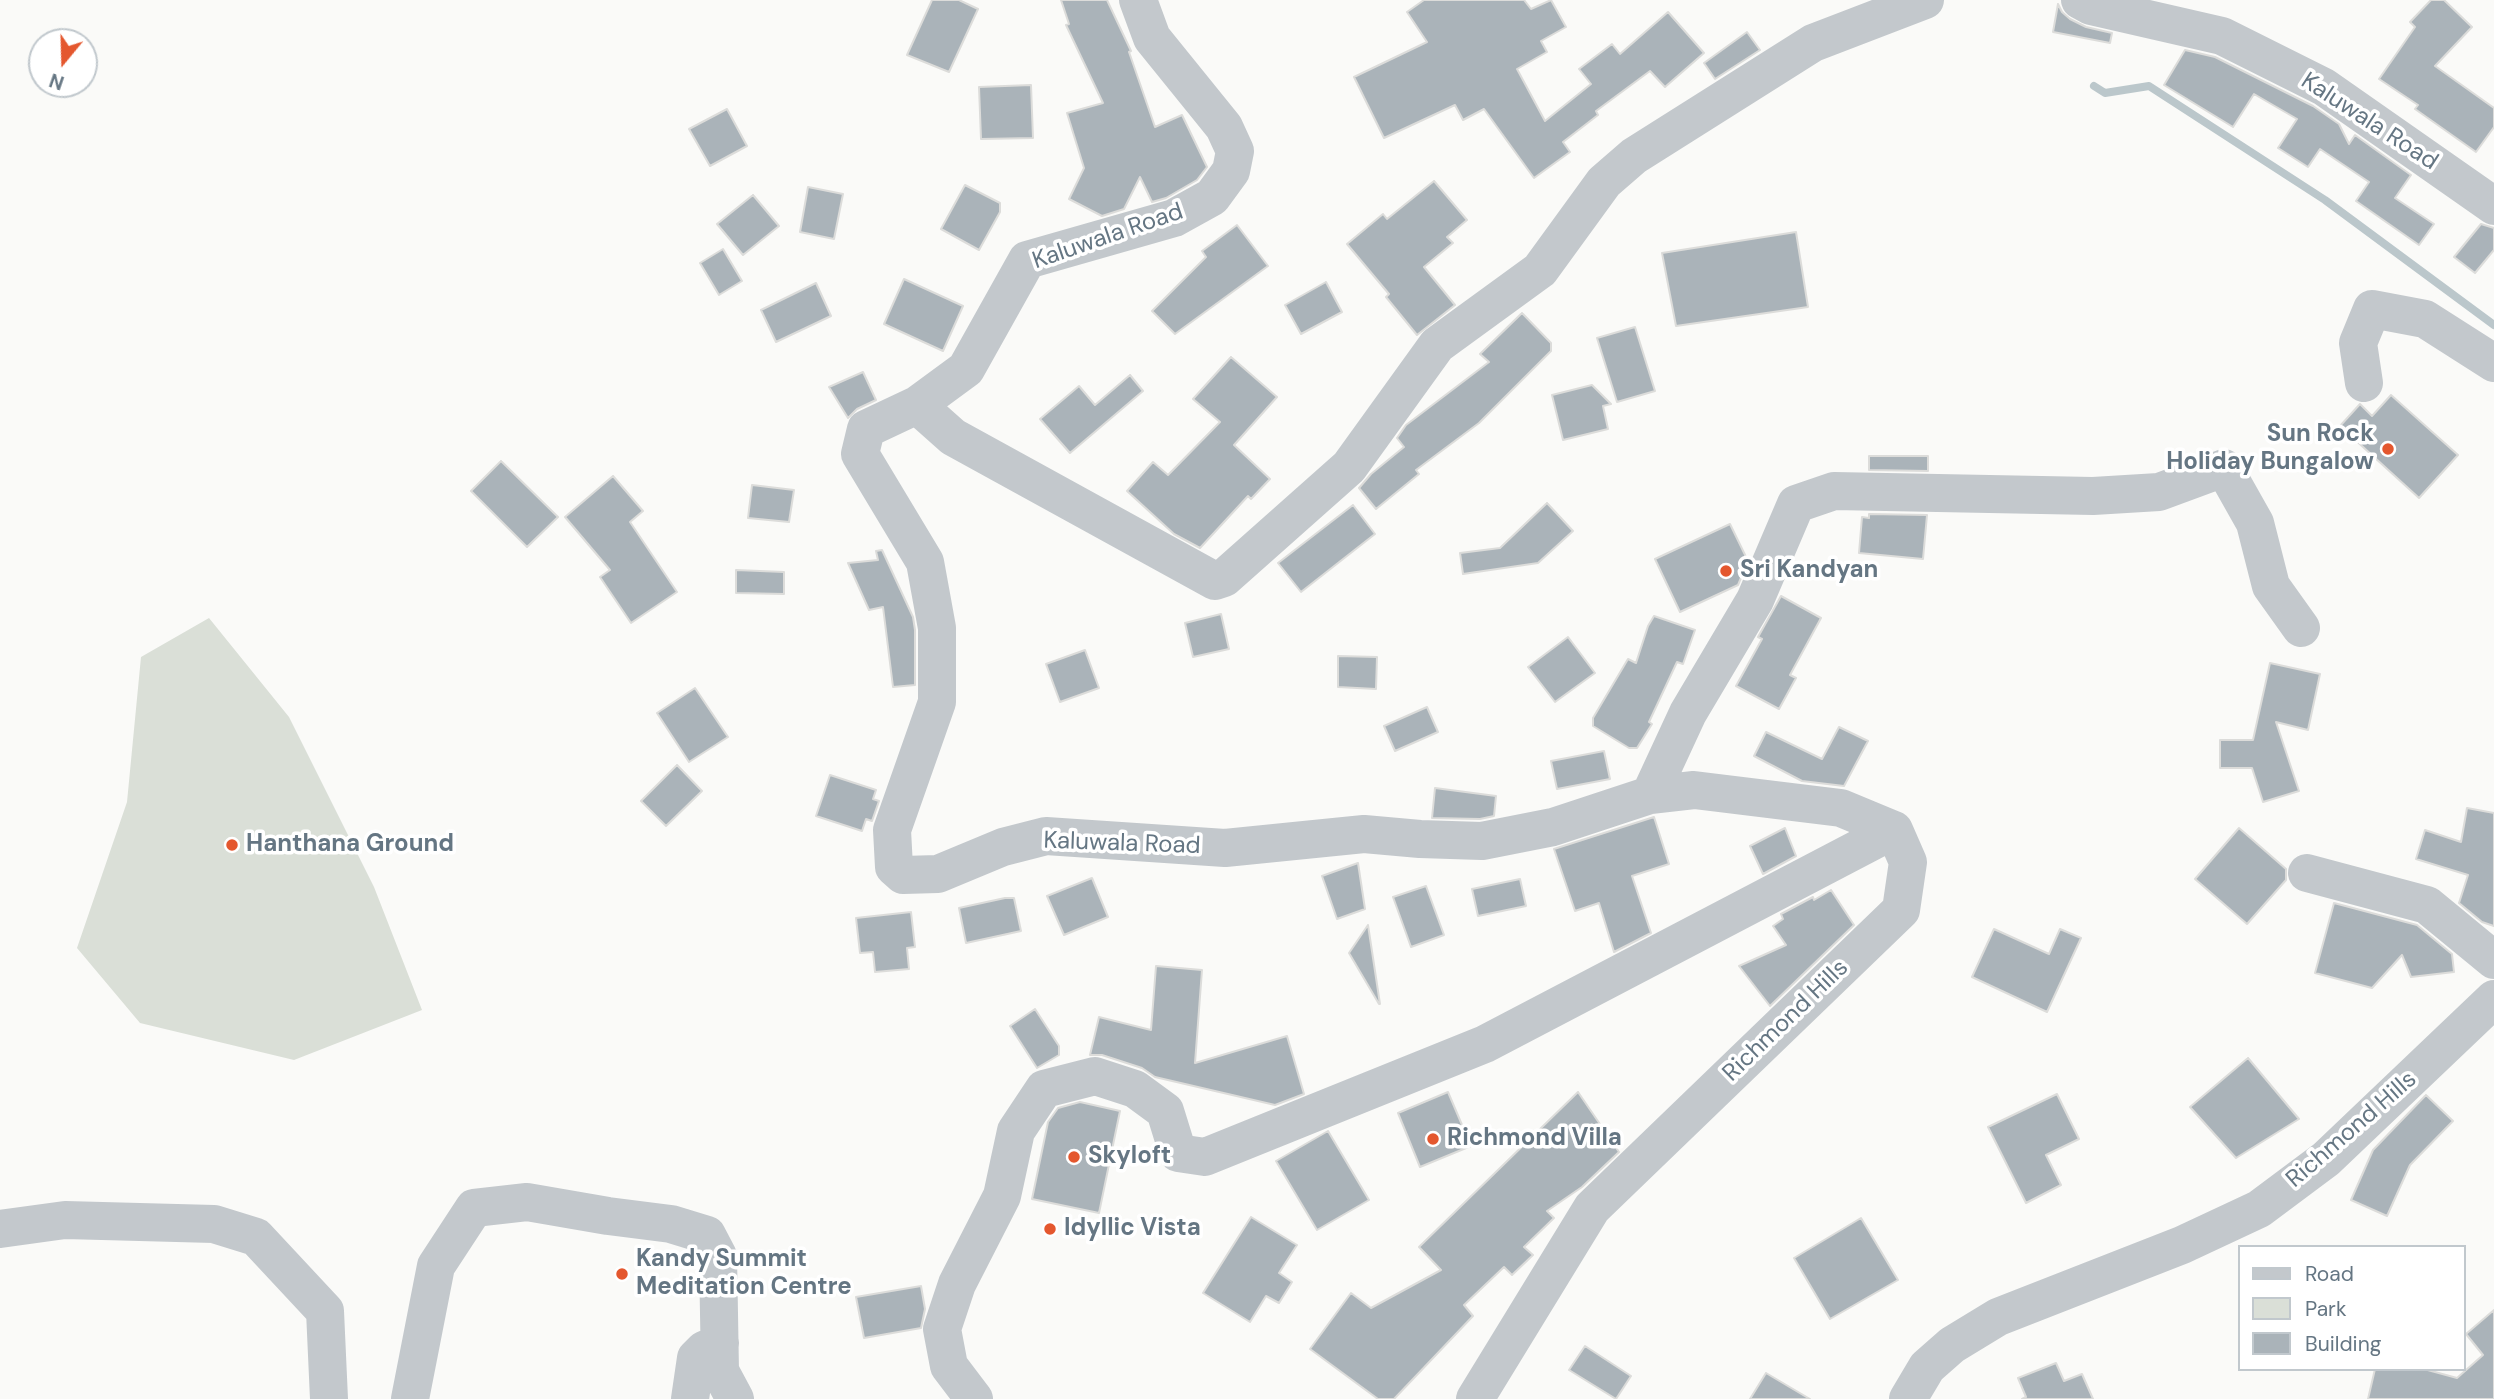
<!DOCTYPE html>
<html>
<head>
<meta charset="utf-8">
<style>
  body { margin:0 }
  #map { position:relative; width:2494px; height:1399px; overflow:hidden; background:#fafaf8; font-family:"DM Sans",sans-serif }
  canvas { display:block }
  .legend { position:absolute; left:2238px; top:1245px; width:228px; height:126px; box-sizing:border-box; background:#fff; border:2px solid #c1c8cd; margin:0; padding:9px 12px; list-style:none; font-size:21px; color:#657683 }
  .legend li { display:flex; align-items:center; gap:14px; height:35px }
  .legend b { width:35px; border:2px solid #c1c8cd }
  .north { position:absolute; left:28px; top:28px; width:70px; height:70px; box-sizing:border-box; background:#fff; border:2px solid #c1c8cd; border-radius:50%; rotate:199deg; font-size:19px; font-weight:700; line-height:28px; text-align:center; color:#657683 }
  .north::after { content:''; display:block; margin:auto; width:24px; height:32px; background:#e4572e; clip-path:polygon(50% 0,100% 100%,50% 72%,0 100%) }
</style>
</head>
<body>
<div id="map">
<canvas width="2494" height="1399"></canvas>
<ul class="legend">
<li><b style="height:9px;background:#c3c8cc"></b>Road</li>
<li><b style="height:19px;background:#dadfd7"></b>Park</li>
<li><b style="height:19px;background:#aab3b9"></b>Building</li>
</ul>
<div class="north">N</div>
</div>
<script>
const ctx = document.querySelector('canvas').getContext('2d');
ctx.lineJoin = 'round';
function paint(path, color) { ctx.fillStyle = color; ctx.fill(path, 'evenodd'); }
const shape = rows => new Path2D(rows.map(r => 'M' + r).join(''));
function stroke(path, color, width, dash) { ctx.strokeStyle = color; ctx.lineWidth = width; ctx.lineCap = dash ? 'butt' : 'round'; ctx.setLineDash(dash || []); ctx.stroke(path); }
function write(font, color, halo, rows, align = 'center') {
  ctx.font = font + ' "DM Sans",sans-serif'; ctx.lineWidth = 7; ctx.setLineDash([]); ctx.textBaseline = 'middle'; ctx.strokeStyle = halo; ctx.fillStyle = color; for (const [text, x, y, turn = 0] of rows) {
    ctx.save(); ctx.translate(x, y); ctx.rotate((+turn || 0) * Math.PI / 180); ctx.textAlign = isNaN(turn) ? turn : align; if (halo) ctx.strokeText(text, 0, 0); ctx.fillText(text, 0, 0); ctx.restore();
  }
}
paint(shape([
  [209,618,289,717,374,887,422,1010,294,1060,140,1023,77,948,127,802,141,657]
]), '#dadfd7');
stroke(shape([
  [2094,86,2105,93,2149,86,2325,200,2494,325]
]), '#bbc7cb', 8);
const building = shape([
  [932,0,959,0,978,9,949,72,907,55,932,0],
  [1061,0,1107,0,1131,51,1129,52,1155,127,1182,115,1207,167,1197,180,1166,198,1152,202,1140,177,1124,209,1102,216,1069,199,1084,168,1067,113,1103,103,1066,25,1069,24,1061,0],
  [1424,0,1524,0,1531,9,1551,0,1566,27,1541,41,1547,52,1517,69,1545,121,1591,84,1579,69,1612,44,1620,54,1668,12,1704,53,1665,87,1650,71,1596,111,1598,115,1563,142,1570,152,1534,178,1484,109,1463,120,1455,105,1384,138,1354,77,1427,42,1407,12,1424,0],
  [2431,0,2444,0,2472,27,2435,66,2494,108,2494,127,2476,152,2415,109,2418,105,2379,79,2415,27,2410,22,2431,0],
  [2058,4,2062,12,2070,19,2086,27,2112,33,2110,43,2053,32,2058,4],
  [1747,32,1760,50,1715,79,1704,63,1747,32],
  [2185,50,2215,57,2313,106,2339,124,2349,144,2355,135,2411,175,2395,198,2434,224,2419,245,2356,201,2369,182,2320,149,2308,167,2278,148,2297,119,2254,94,2233,127,2164,85,2185,50],
  [1031,85,1033,138,981,139,979,87,1031,85],
  [727,109,747,146,710,166,689,129,727,109],
  [1434,181,1467,220,1447,237,1453,243,1424,267,1455,305,1417,335,1386,297,1389,294,1347,244,1383,214,1387,219,1434,181],
  [965,185,1000,203,1000,212,979,250,941,229,965,185],
  [808,187,843,194,834,239,800,232,808,187],
  [753,195,779,226,743,255,717,224,753,195],
  [2481,224,2494,228,2494,250,2475,273,2454,257,2481,224],
  [1237,225,1268,266,1175,334,1152,311,1206,257,1202,251,1237,225],
  [1796,232,1808,307,1676,326,1662,253,1796,232],
  [723,249,742,281,719,295,700,263,723,249],
  [904,279,963,306,943,351,884,324,904,279],
  [1326,282,1342,312,1301,334,1285,305,1326,282],
  [816,283,831,316,776,342,761,310,816,283],
  [1522,313,1551,343,1551,351,1479,423,1416,470,1419,474,1376,509,1359,488,1371,474,1404,447,1397,438,1406,425,1489,362,1480,354,1522,313],
  [1635,327,1655,391,1617,402,1597,338,1635,327],
  [1231,357,1277,397,1234,445,1270,479,1251,499,1248,496,1200,548,1174,534,1127,491,1153,462,1168,475,1220,422,1193,399,1231,357],
  [863,372,876,400,857,409,848,418,829,387,863,372],
  [1130,375,1143,391,1070,453,1040,419,1079,386,1095,405,1130,375],
  [1592,385,1611,404,1603,406,1608,429,1563,440,1552,395,1592,385],
  [2391,395,2458,455,2419,498,2340,426,2360,404,2372,416,2391,395],
  [1869,456,1928,456,1928,471,1869,470,1869,456],
  [501,461,558,517,527,547,471,491,501,461],
  [613,476,643,511,630,522,677,592,631,623,600,577,610,570,565,517,613,476],
  [752,485,794,490,789,522,748,518,752,485],
  [1547,503,1573,531,1538,563,1463,574,1460,553,1500,548,1547,503],
  [1353,505,1375,534,1301,592,1278,563,1353,505],
  [1869,514,1927,515,1923,559,1859,553,1862,517,1869,518,1869,514],
  [1730,524,1748,561,1738,585,1680,612,1655,559,1730,524],
  [882,550,913,617,915,630,915,685,893,687,883,607,869,610,848,563,878,560,876,551,882,550],
  [736,570,784,572,784,594,736,593,736,570],
  [1781,596,1821,618,1790,675,1796,678,1779,709,1736,686,1762,639,1758,637,1781,596],
  [1221,614,1229,649,1193,657,1185,623,1221,614],
  [1654,616,1695,630,1683,664,1677,662,1649,722,1652,724,1637,748,1629,748,1593,726,1593,718,1628,659,1636,663,1648,626,1654,616],
  [1568,637,1595,673,1555,702,1528,667,1568,637],
  [1085,650,1099,688,1060,702,1046,664,1085,650],
  [1338,656,1377,657,1376,689,1338,687,1338,656],
  [2270,663,2320,674,2308,730,2276,722,2299,791,2263,802,2252,768,2220,768,2220,740,2253,740,2270,663],
  [695,688,728,737,689,762,657,713,695,688],
  [1427,707,1438,732,1395,751,1384,726,1427,707],
  [1839,727,1868,741,1844,786,1802,781,1754,756,1766,732,1822,759,1839,727],
  [1604,751,1610,779,1557,789,1551,761,1604,751],
  [677,765,702,791,666,826,641,801,677,765],
  [830,775,876,790,873,799,879,801,872,821,866,819,862,831,816,816,830,775],
  [1435,788,1496,796,1494,816,1480,819,1432,818,1435,788],
  [2467,808,2494,813,2494,926,2482,922,2459,903,2468,875,2416,859,2425,830,2461,842,2467,808],
  [1654,817,1669,864,1632,876,1651,933,1614,952,1599,903,1575,911,1554,849,1654,817],
  [1785,828,1796,856,1763,874,1750,846,1785,828],
  [2239,828,2286,869,2286,880,2247,924,2195,879,2239,828],
  [1358,863,1365,909,1337,919,1322,876,1358,863],
  [1092,878,1108,917,1064,935,1047,896,1092,878],
  [1520,879,1526,906,1478,916,1472,889,1520,879],
  [1426,886,1444,935,1411,947,1393,897,1426,886],
  [1831,890,1854,925,1770,1006,1739,966,1786,945,1773,926,1783,919,1781,914,1813,897,1814,900,1831,890],
  [1005,898,1014,898,1021,931,966,943,959,908,1005,898],
  [2334,903,2417,925,2452,954,2454,972,2411,977,2402,955,2372,988,2315,973,2334,903],
  [911,912,915,947,907,948,909,969,875,972,873,952,860,953,856,918,911,912],
  [1368,925,1380,1004,1379,1004,1349,953,1368,925],
  [1994,929,2049,954,2060,929,2081,938,2047,1012,1972,977,1994,929],
  [1156,966,1202,970,1195,1063,1287,1036,1304,1094,1275,1105,1155,1077,1142,1068,1102,1055,1090,1055,1099,1017,1151,1030,1156,966],
  [1035,1009,1059,1046,1059,1055,1037,1068,1010,1026,1035,1009],
  [2248,1058,2299,1119,2236,1158,2190,1107,2248,1058],
  [1448,1092,1471,1146,1420,1167,1398,1113,1448,1092],
  [1578,1092,1619,1152,1582,1187,1547,1211,1554,1218,1524,1247,1533,1255,1512,1275,1504,1267,1464,1305,1473,1316,1394,1399,1378,1399,1310,1349,1351,1293,1371,1308,1441,1270,1419,1247,1578,1092],
  [2057,1094,2079,1139,2046,1155,2061,1185,2026,1203,1988,1127,2057,1094],
  [2426,1095,2453,1121,2410,1165,2387,1216,2351,1200,2373,1150,2426,1095],
  [1080,1102,1120,1111,1099,1213,1032,1199,1048,1122,1058,1108,1080,1102],
  [1328,1131,1369,1200,1317,1230,1276,1161,1328,1131],
  [1251,1217,1297,1245,1279,1273,1292,1282,1279,1303,1266,1296,1250,1322,1203,1293,1251,1217],
  [1861,1218,1898,1280,1830,1319,1794,1258,1861,1218],
  [921,1286,925,1309,921,1328,864,1338,856,1297,921,1286],
  [2494,1310,2494,1399,2368,1399,2375,1369,2424,1369,2457,1378,2483,1355,2466,1334,2494,1310],
  [1585,1346,1631,1376,1616,1399,1569,1370,1585,1346],
  [2056,1363,2064,1381,2082,1374,2093,1399,2022,1399,2026,1397,2018,1378,2056,1363],
  [1766,1373,1810,1399,1750,1399,1766,1373]
]);
paint(building, '#aab3b9');
stroke(building, '#dcdcda', 2);
stroke(shape([
  [1138,0,1152,38,1224,127,1235,151,1231,171,1212,197,1174,218,1027,260,966,369,917,405,866,429,860,454,925,562,937,628,937,702,892,830,894,867,903,875,938,874,1003,847,1046,836,1225,848,1364,834,1420,839,1482,841,1553,827,1650,795,1694,790,1841,808,1894,830,1908,862,1901,910,1592,1208,1475,1399],
  [2080,0,2091,6,2222,36,2324,87,2494,206],
  [2364,383,2358,343,2372,309,2425,319,2494,363],
  [917,405,953,437,1215,581,1224,578,1349,467,1437,345,1540,270,1604,182,1634,156,1813,43,1925,0],
  [1650,795,1688,713,1755,600,1796,504,1834,491,2093,496,2159,492,2224,468,2255,523,2271,586,2301,628],
  [2307,873,2427,905,2494,960],
  [0,1229,65,1220,214,1224,256,1237,325,1311,329,1399],
  [410,1399,436,1266,474,1208,527,1202,608,1216,671,1224,707,1235,718,1256,720,1371,735,1399],
  [690,1399,696,1358,704,1350,720,1343],
  [974,1399,949,1366,942,1329,957,1284,1002,1196,1016,1131,1044,1089,1095,1076,1135,1089,1165,1111,1178,1153,1205,1157,1485,1044,1894,830],
  [1908,1399,1927,1367,1952,1345,1998,1317,2182,1245,2259,1209,2326,1159,2494,999]
]), '#c3c8cc', 38);
for (const [x, y, r, color] of [
  [2388,449,7,"#e4572e"],
  [1726,571,7,"#e4572e"],
  [232,845,7,"#e4572e"],
  [1433,1139,7,"#e4572e"],
  [1074,1157,7,"#e4572e"],
  [1050,1229,7,"#e4572e"],
  [622,1274,7,"#e4572e"]
]) { const dot = new Path2D(); dot.arc(x, y, r, 0, 2 * Math.PI); ctx.fillStyle = color; ctx.fill(dot); stroke(dot, '#fff', 2.5); }
write('24px', '#657683', '#fff', [
  ["Kaluwala Road",2369,122,33],
  ["Kaluwala Road",1108,237,-19],
  ["Kaluwala Road",1122,844,2],
  ["Richmond Hills",1786,1021,-44],
  ["Richmond Hills",2352,1130,-41]
]);
write('bold 24px', '#657683', '#fff', [
  ["Sun Rock",2374,435,"right"],
  ["Holiday Bungalow",2374,463,"right"],
  ["Sri Kandyan",1740,571],
  ["Hanthana Ground",246,845],
  ["Richmond Villa",1447,1139],
  ["Skyloft",1088,1157],
  ["Idyllic Vista",1064,1229],
  ["Kandy Summit",636,1260],
  ["Meditation Centre",636,1288]
], 'left');
</script>
</body>
</html>
